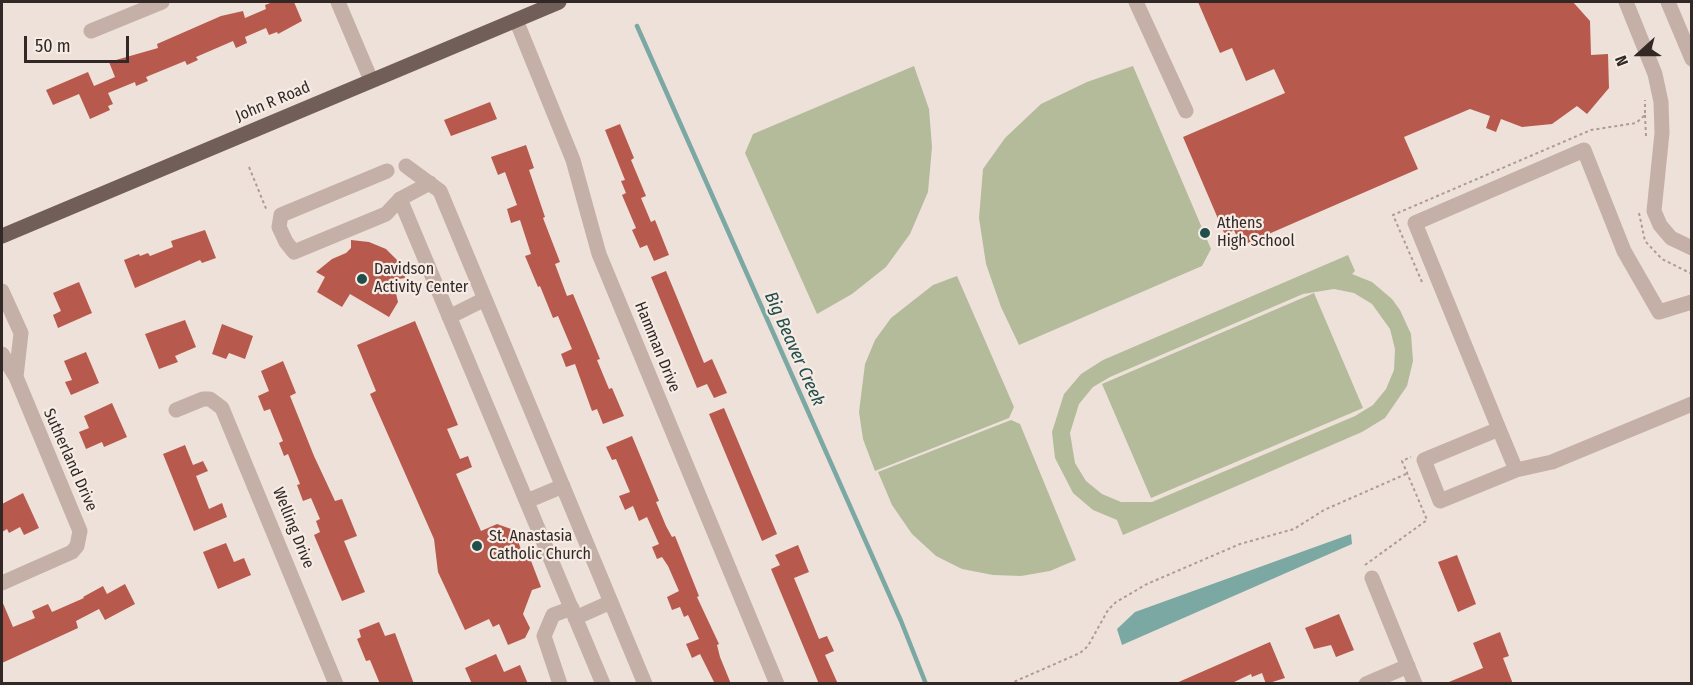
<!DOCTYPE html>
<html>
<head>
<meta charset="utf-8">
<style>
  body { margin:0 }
  #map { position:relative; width:1693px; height:685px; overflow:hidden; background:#eee1d9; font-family:"Fira Sans Condensed",sans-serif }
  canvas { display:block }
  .frame { position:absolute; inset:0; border:3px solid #322926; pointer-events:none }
  .north { position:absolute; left:1609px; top:24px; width:60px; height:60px; -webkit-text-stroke:4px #f6ece5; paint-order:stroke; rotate:249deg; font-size:16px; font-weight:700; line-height:24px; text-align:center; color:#322926 }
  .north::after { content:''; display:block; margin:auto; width:21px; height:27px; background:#322926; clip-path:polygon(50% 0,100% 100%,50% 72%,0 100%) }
  .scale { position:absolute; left:24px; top:36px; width:105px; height:27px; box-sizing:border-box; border:3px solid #322926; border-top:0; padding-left:8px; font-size:18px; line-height:21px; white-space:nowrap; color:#322926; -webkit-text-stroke:4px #f6ece5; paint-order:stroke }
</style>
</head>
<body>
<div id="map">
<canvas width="1693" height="685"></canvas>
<div class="frame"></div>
<div class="north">N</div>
<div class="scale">50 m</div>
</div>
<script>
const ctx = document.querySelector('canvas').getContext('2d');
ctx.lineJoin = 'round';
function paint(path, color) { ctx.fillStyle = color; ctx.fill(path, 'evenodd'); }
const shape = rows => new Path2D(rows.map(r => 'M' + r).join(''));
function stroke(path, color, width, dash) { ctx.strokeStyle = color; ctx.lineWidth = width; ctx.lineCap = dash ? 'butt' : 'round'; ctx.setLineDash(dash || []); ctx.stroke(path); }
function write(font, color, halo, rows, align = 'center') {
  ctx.font = font + ' "Fira Sans Condensed",sans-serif'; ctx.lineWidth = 4.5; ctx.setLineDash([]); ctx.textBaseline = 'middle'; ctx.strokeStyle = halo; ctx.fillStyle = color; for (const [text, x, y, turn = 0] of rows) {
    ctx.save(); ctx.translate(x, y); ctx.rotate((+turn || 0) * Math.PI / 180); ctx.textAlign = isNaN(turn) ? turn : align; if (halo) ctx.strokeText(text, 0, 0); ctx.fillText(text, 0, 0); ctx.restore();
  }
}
paint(shape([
  [914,66,929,109,932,147,928,192,910,234,886,267,852,294,817,314,745,153,753,134],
  [1133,66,1211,249,1202,266,1019,345,1001,307,986,264,979,218,983,169,1005,138,1041,104,1087,82],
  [1348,255,1355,271,1352,274,1372,282,1392,299,1400,310,1411,334,1413,361,1407,386,1385,418,1362,432,1123,535,1117,520,1093,510,1073,493,1055,458,1052,432,1064,394,1081,374,1103,360],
  [1334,289,1354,293,1372,304,1390,329,1395,349,1394,370,1386,389,1373,405,1355,416,1152,502,1121,502,1102,494,1086,481,1075,463,1070,433,1079,404,1093,387,1110,377,1303,294],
  [957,276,1014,407,1009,418,875,471,863,439,859,412,865,364,875,340,891,318,933,285],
  [1314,293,1363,408,1151,498,1102,384],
  [1011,420,1020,424,1076,560,1050,571,1021,576,993,575,962,569,936,556,912,534,892,505,878,472]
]), '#b4bb9b');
paint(shape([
  [1351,534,1352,544,1122,645,1117,629,1135,612]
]), '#7ca8a4');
stroke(shape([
  [637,26,901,621,926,684]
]), '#7ca8a4', 4.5);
paint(shape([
  [273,2,294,2,302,21,278,34,277,32,269,35,266,28,245,37,247,43,236,48,233,41,196,57,198,60,187,65,185,61,146,77,148,81,136,86,135,82,108,93,113,104,108,106,110,110,90,119,79,94,53,105,46,90,88,72,94,86,115,77,109,62,158,48,157,44,221,16,243,11,245,18,266,9,265,5],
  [1198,2,1573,2,1590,21,1591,55,1608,54,1609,88,1587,114,1577,106,1552,124,1522,127,1501,119,1496,132,1486,128,1490,116,1470,109,1404,137,1418,169,1241,246,1234,230,1225,235,1183,137,1285,93,1274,69,1246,81,1232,48,1220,53],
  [490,102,497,119,451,136,444,120],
  [620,124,634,158,631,160,646,196,641,198,651,222,655,220,669,255,654,261,647,245,640,248,632,230,636,228,622,195,626,193,621,181,625,180,605,130],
  [526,145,534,168,529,170,545,217,543,218,560,262,555,264,567,296,573,294,600,359,597,360,609,389,612,388,624,416,603,424,597,409,592,411,575,364,566,367,561,354,572,349,558,316,553,318,540,286,538,287,525,256,531,254,520,220,511,223,507,209,517,205,505,172,498,175,491,157],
  [205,230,216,258,202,263,200,260,135,288,124,260,139,254,140,256,148,253,150,256,173,247,171,241],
  [351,240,369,242,386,249,403,266,405,278,393,280,398,302,389,317,350,294,342,307,317,292,325,277,316,272,332,259,346,253,351,248],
  [666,271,704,363,712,359,727,393,714,398,707,384,697,388,651,277],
  [79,282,92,313,58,328,53,315,61,311,53,293],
  [185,320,196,347,175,356,178,362,159,369,145,334],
  [415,321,458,425,447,429,460,459,468,456,472,467,456,474,481,531,497,524,514,530,523,555,528,553,541,587,532,590,523,614,530,628,525,638,508,645,499,624,493,627,489,619,465,630,438,572,434,539,370,394,376,391,357,345],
  [222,324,253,336,245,359,229,353,226,359,212,354],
  [86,352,99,383,71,395,65,382,72,380,64,361],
  [283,361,296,393,290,396,314,456,335,501,342,499,357,536,344,541,365,592,342,601,314,535,320,532,316,521,320,519,311,498,303,501,297,485,300,484,288,454,284,456,279,443,283,441,270,409,264,411,258,396,269,391,261,371],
  [112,403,127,437,104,447,102,442,86,449,79,432,89,428,84,416],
  [724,408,777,534,762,541,709,414],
  [632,436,659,501,656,502,666,526,672,537,675,536,699,596,697,597,719,644,717,645,720,657,731,684,715,684,700,654,692,658,686,644,699,639,688,615,684,617,680,607,672,610,667,597,679,591,668,566,662,557,657,559,652,547,659,544,647,517,639,521,633,506,625,510,619,496,630,492,616,459,612,460,606,447],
  [185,445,193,465,203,461,208,471,196,476,209,509,222,503,227,517,194,531,163,454],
  [23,493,39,528,24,535,20,527,9,533,7,529,2,532,2,504],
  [226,543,234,562,244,558,251,575,218,589,203,552],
  [798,545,809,572,794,578,819,639,827,636,834,651,825,655,838,684,819,684,771,569,780,565,775,555],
  [1457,555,1476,604,1458,612,1438,562],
  [125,584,135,604,105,620,99,609,76,621,78,628,2,663,2,601,13,627,35,618,32,611,48,604,52,612,84,598,83,597,103,586,107,594],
  [1339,614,1354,650,1336,657,1331,645,1314,649,1305,628],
  [379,622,385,636,395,633,414,684,380,684,370,660,366,661,357,639,361,637,359,630],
  [1500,632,1509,656,1503,658,1513,684,1444,684,1483,668,1473,643],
  [1270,642,1285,678,1266,684,1262,673,1252,677,1251,674,1230,684,1174,684],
  [496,654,504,672,520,665,528,684,472,684,465,668]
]), '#b8594d');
stroke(shape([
  [1645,115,1646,136],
  [249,167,267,211],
  [1639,213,1645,241,1662,259,1692,274],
  [1422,282,1393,215,1591,130,1636,123,1645,115,1645,100],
  [1365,565,1427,520,1402,461,1411,457],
  [1009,684,1080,653,1088,646,1108,610,1116,602,1147,584,1240,544,1294,529,1324,510,1406,474]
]), '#b09a91', 2, [3, 3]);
stroke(shape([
  [338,2,371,80],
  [1136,2,1186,111],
  [1626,2,1655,74,1661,102,1662,133,1654,211,1660,225,1671,238,1692,248],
  [1668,2,1692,59],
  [516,20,573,160,599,254,777,684],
  [91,31,162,2],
  [406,166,440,191,645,684],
  [387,171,281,215,279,227,286,242,294,252,386,214,400,199,430,183],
  [400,199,603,684],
  [2,291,21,333,16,377],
  [449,317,485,299],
  [2,354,16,377,80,531,77,546,72,552,2,583],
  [176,410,203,399,210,399,222,408,336,684],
  [1499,429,1415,223,1584,150,1624,251,1659,312,1692,302],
  [1516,470,1499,429,1424,460,1440,501,1516,470,1552,462,1692,404],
  [527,501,563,486],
  [1372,578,1415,684],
  [575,618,611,602],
  [560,684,544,636,553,615,572,608],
  [1366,684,1408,666]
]), '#c4b0a7', 15);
stroke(shape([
  [2,236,559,2]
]), '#725e59', 15);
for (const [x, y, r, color] of [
  [1205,233,6,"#214e4b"],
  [362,279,6,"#214e4b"],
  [477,546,6,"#214e4b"]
]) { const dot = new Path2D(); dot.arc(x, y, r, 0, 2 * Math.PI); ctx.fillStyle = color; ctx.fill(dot); stroke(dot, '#f6ece5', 2); }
write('16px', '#322926', '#f6ece5', [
  ["John R Road",273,102,-23],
  ["Hamman Drive",657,347,68],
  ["Sutherland Drive",70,460,66],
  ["Welling Drive",293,528,68]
]);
write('16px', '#322926', '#f6ece5', [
  ["Athens",1217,224],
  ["High School",1217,242],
  ["Davidson",374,270],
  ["Activity Center",374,288],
  ["St. Anastasia",489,537],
  ["Catholic Church",489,555]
], 'left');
write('italic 18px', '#214e4b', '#f6ece5', [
  ["Big Beaver Creek",794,349,66]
]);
</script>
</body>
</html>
